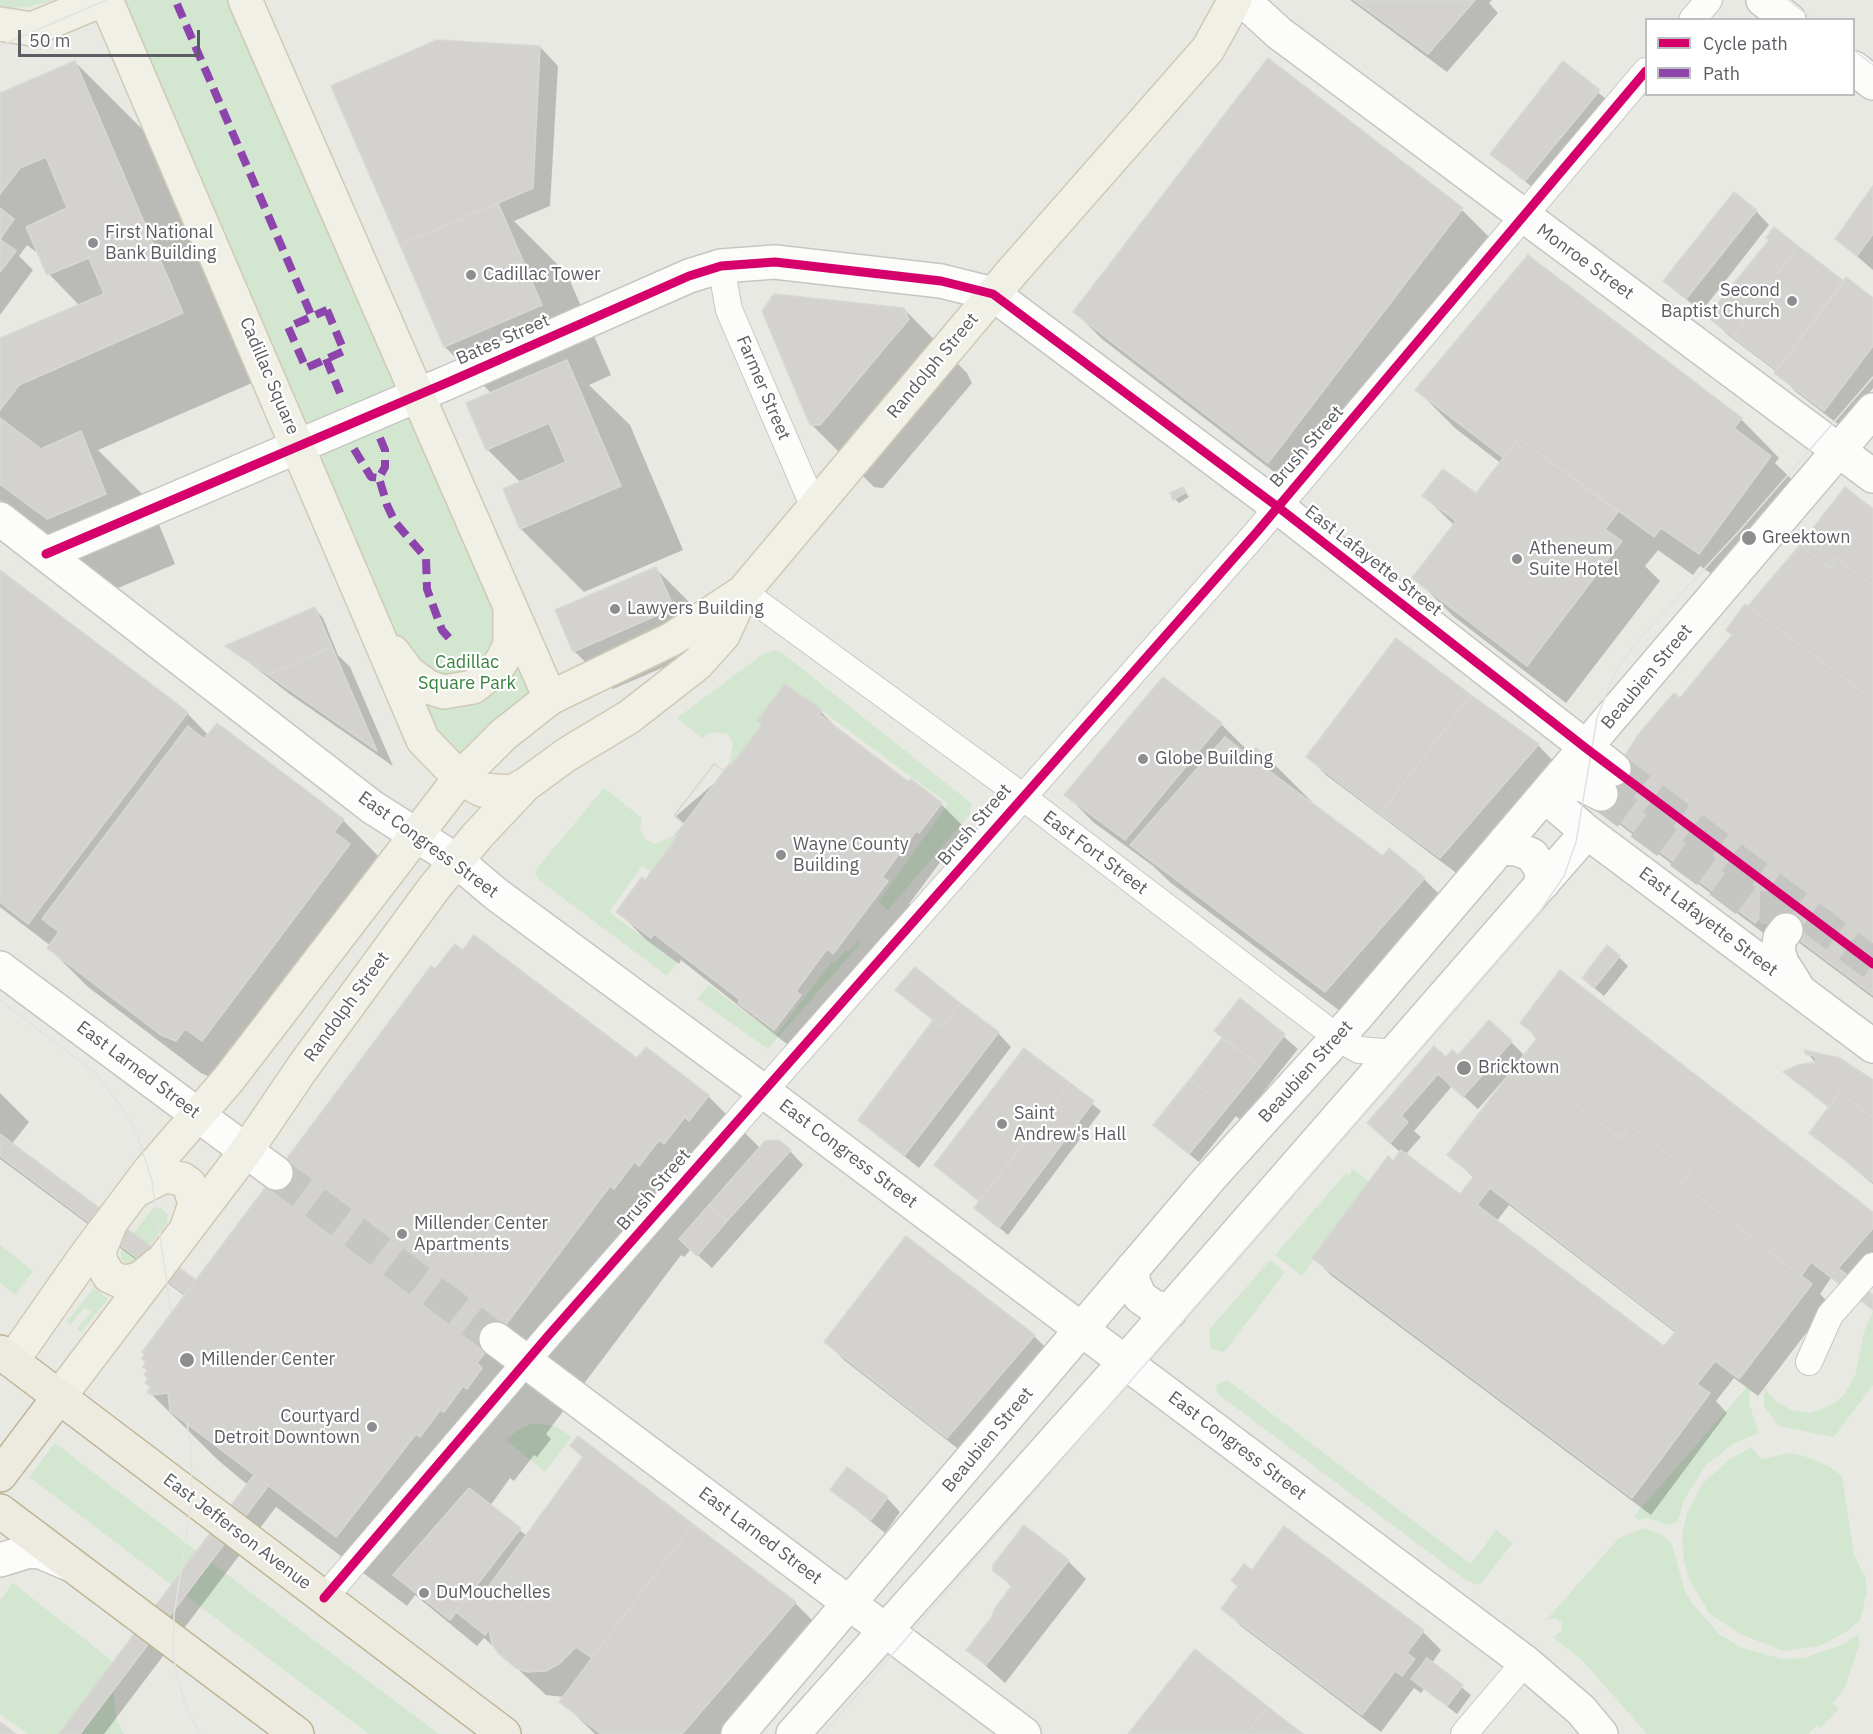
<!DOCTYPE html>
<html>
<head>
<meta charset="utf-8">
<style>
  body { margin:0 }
  #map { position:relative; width:1873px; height:1734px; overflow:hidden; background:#e9e9e4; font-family:"IBM Plex Sans",sans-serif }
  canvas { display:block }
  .legend { position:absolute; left:1645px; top:18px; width:210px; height:78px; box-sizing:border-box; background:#fff; border:2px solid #bdbec0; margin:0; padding:8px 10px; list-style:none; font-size:18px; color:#5a5d61 }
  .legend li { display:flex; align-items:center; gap:12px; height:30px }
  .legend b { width:30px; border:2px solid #bdbec0 }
  .scale { position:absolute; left:18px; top:30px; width:182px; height:27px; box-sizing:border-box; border:3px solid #5a5d61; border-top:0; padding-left:8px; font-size:18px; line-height:21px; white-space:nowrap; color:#5a5d61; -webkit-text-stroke:4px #fff; paint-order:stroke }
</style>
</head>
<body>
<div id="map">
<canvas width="1873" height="1734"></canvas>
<ul class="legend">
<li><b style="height:8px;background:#d6006c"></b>Cycle path</li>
<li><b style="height:8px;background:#8e44ad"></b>Path</li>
</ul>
<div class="scale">50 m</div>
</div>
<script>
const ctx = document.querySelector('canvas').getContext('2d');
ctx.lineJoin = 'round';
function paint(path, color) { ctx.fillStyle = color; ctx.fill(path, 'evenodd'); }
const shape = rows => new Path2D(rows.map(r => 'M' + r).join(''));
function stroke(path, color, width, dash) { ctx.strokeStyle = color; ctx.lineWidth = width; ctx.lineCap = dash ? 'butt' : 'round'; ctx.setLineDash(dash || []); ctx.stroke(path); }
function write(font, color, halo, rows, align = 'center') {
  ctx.font = font + ' "IBM Plex Sans",sans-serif'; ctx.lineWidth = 4.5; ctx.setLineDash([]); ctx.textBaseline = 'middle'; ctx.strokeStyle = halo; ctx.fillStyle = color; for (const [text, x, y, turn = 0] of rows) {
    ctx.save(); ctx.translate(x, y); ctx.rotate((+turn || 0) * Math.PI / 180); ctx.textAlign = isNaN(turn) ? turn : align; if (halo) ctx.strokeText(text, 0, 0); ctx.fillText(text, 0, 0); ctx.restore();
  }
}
paint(shape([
  [0,0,55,0,28,7,7,8,0,7],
  [106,0,245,0,550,698,460,778,423,740],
  [775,650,781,652,971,803,970,814,888,910,878,902,948,804,786,684,758,721,762,725,731,766,729,764,733,744,727,734,712,732,702,738,677,718,763,654],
  [604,788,642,818,640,830,646,840,656,844,675,835,677,837,651,872,642,866,609,912,677,963,667,976,540,881,535,873,538,867],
  [858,940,860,944,768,1049,697,999,709,985,776,1035,832,961,834,963,846,950,849,951],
  [1353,1169,1370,1182,1302,1276,1275,1255,1346,1173,1349,1175],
  [161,1207,168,1215,167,1223,138,1262,127,1266,121,1259,121,1250,150,1212,154,1208],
  [0,1245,33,1271,15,1295,0,1283],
  [1270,1260,1285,1272,1224,1352,1211,1349,1209,1330],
  [94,1288,108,1299,81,1332,77,1329,91,1312,85,1307,70,1325,67,1321],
  [1873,1311,1873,1385,1837,1433,1833,1437,1779,1426,1764,1406,1764,1388,1776,1401,1791,1410,1811,1413,1833,1404,1843,1396,1855,1376,1864,1332],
  [1227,1380,1471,1564,1496,1530,1513,1543,1482,1582,1478,1585,1466,1580,1217,1393,1216,1385],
  [1747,1387,1750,1390,1749,1403,1759,1433,1734,1443,1706,1465,1684,1500,1678,1521,1669,1525,1647,1518,1638,1520,1634,1516],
  [533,1423,555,1426,572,1437,545,1472,506,1440,518,1430],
  [55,1443,241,1585,439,1734,369,1734,29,1477],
  [1751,1447,1761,1459,1790,1453,1804,1456,1828,1466,1842,1476,1854,1555,1866,1579,1867,1592,1860,1620,1846,1632,1820,1646,1784,1651,1740,1634,1710,1614,1690,1582,1684,1562,1682,1534,1687,1513,1703,1483,1729,1460],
  [1644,1528,1664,1536,1672,1544,1685,1591,1692,1603,1719,1634,1740,1647,1782,1659,1804,1658,1844,1644,1859,1634,1859,1646,1845,1687,1832,1704,1839,1709,1821,1728,1817,1725,1808,1734,1647,1734,1582,1660,1553,1637,1562,1631,1562,1623,1556,1618,1546,1620,1619,1538],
  [13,1583,111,1660,116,1718,124,1734,28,1734,0,1714,0,1600]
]), '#d2e6d0');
paint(shape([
  [1350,0,1492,0,1489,3,1498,13,1447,72],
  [540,47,558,66,550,206,514,221,567,274,611,375,589,385,630,425,683,550,584,592,521,529,505,490,521,483,487,449,468,404,492,394,445,347,333,86],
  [1268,60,1462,210,1489,237,1296,489,1102,339,1075,312],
  [75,62,145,132,252,383,98,450,150,502,175,564,118,588,0,500,0,340,80,306,49,274,39,254,27,245,19,256,33,270,0,315,0,94],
  [1563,63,1613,105,1539,193,1492,154],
  [1873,189,1873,270,1837,239],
  [1756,211,1769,225,1701,312,1665,281],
  [1844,283,1873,300,1873,388,1843,428,1795,391,1777,372,1728,335,1709,317],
  [904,309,967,373,972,383,883,488,874,487,811,424],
  [1417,390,1741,419,1779,458,1775,463,1809,496,1739,592,1700,566,1693,575,1658,550,1645,566,1660,581,1566,703,1453,616,1414,577,1454,525,1424,496,1476,496,1502,464,1456,429],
  [1183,489,1189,497,1179,503,1175,499],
  [1846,489,1873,510,1873,998,1782,930,1774,941,1615,821,1597,803,1733,635,1749,608],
  [656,569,694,607,711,647,613,689,574,651],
  [0,572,187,713,209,736,343,820,381,859,215,1079,201,1073,88,987,49,948,51,946,0,907],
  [315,609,323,618,338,655,350,667,393,766,288,693,228,646],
  [1397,640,1538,745,1556,764,1459,875,1326,775,1308,757],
  [786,686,821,712,845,736,909,784,941,804,968,831,947,859,944,857,909,904,914,909,802,1056,681,960,679,964,645,939,618,911,645,882,679,837,685,825,676,816,732,768,764,725],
  [1221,724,1248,751,1245,755,1273,763,1312,802,1310,804,1383,859,1424,879,1462,917,1365,1030,1171,883,1153,866,1093,822,1066,794],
  [1619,957,1628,966,1604,996,1593,987],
  [1241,1000,1298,1049,1241,1120,1236,1116,1199,1162,1164,1134,1224,1038],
  [935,1021,998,1033,1011,1047,919,1168,860,1120],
  [1522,1023,1873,1214,1873,1267,1857,1285,1873,1297,1873,1310,1831,1278,1820,1294,1829,1303,1758,1396,1734,1378,1716,1401,1727,1413,1651,1515,1332,1276,1314,1258,1401,1153,1382,1136,1446,1059,1511,1042,1525,1056,1538,1040],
  [1507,1076,1509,1077,1449,1155,1474,1178,1460,1197,1405,1155,1421,1137,1414,1131,1452,1086,1478,1109],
  [1509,1205,1676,1333,1664,1348,1496,1222],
  [646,1049,708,1096,760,1148,790,1151,803,1165,712,1268,691,1249,684,1257,681,1255,546,1434,551,1439,537,1457,534,1455,514,1481,510,1478,490,1506,527,1536,584,1458,578,1438,795,1603,822,1630,732,1734,595,1734,561,1701,564,1697,546,1695,484,1638,477,1646,415,1595,407,1606,276,1507,104,1734,61,1734,248,1485,219,1461,149,1392,185,1296,0,1159,0,1093,29,1122,11,1145,196,1282,637,1060],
  [1024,1050,1101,1111,1008,1235,985,1216,981,1202,936,1165],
  [1806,1052,1873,1083,1873,1184,1811,1133,1829,1108,1786,1072,1817,1064],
  [1034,1336,1052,1354,966,1455,844,1360,826,1342],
  [832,1490,887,1498,900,1512,885,1533],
  [1284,1528,1423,1632,1441,1650,1432,1663,1471,1695,1457,1714,1424,1689,1421,1693,1414,1688,1381,1732,1242,1627,1223,1609],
  [1068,1561,1086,1579,1005,1683,968,1650,994,1618,1012,1587,995,1571]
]), '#0003');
const building = shape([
  [1354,0,1475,0,1428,54,1354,0],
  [437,40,540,46,533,188,400,245,331,86,437,40],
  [1268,58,1463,208,1268,463,1073,312,1268,58],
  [75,61,183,313,19,385,0,410,0,338,104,294,89,258,47,275,26,227,67,208,46,157,20,168,0,194,0,93,75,61],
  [1563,61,1600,90,1525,181,1490,154,1563,61],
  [1873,186,1873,234,1857,256,1835,239,1873,186],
  [1734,192,1757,210,1686,299,1663,281,1734,192],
  [498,203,542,305,444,347,400,245,498,203],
  [0,208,14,219,0,239,0,208],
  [1774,227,1798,246,1741,322,1743,324,1733,337,1707,317,1769,240,1766,238,1774,227],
  [0,239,16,251,0,272,0,239],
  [1798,246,1844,281,1777,370,1733,337,1743,324,1741,322,1798,246],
  [1528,255,1742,418,1734,428,1771,456,1699,554,1661,528,1654,537,1519,438,1504,458,1415,390,1528,255],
  [1846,277,1873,298,1873,346,1824,411,1774,373,1846,277],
  [774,294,904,308,909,319,820,425,810,425,762,311,774,294],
  [567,360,621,486,520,529,503,489,566,462,549,423,486,450,466,403,567,360],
  [0,418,41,449,81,431,106,494,47,519,0,484,0,418],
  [1519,438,1618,512,1605,529,1622,541,1527,666,1412,578,1456,521,1422,496,1443,469,1476,493,1519,438],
  [1183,487,1186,492,1173,500,1170,493,1183,487],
  [1845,487,1873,509,1873,586,1837,558,1830,568,1800,545,1845,487],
  [1800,545,1830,568,1837,558,1873,586,1873,700,1748,606,1800,545],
  [656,567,674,608,573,652,555,610,656,567],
  [0,570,188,712,28,924,0,902,0,570],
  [1745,604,1873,700,1873,995,1763,913,1755,923,1595,803,1638,735,1674,693,1680,698,1732,635,1726,630,1745,604],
  [315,607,332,647,268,675,225,646,315,607],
  [1396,638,1471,695,1380,814,1306,757,1396,638],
  [332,647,377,751,268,675,332,647],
  [1163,677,1222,723,1125,840,1064,795,1163,677],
  [785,684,822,710,819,714,909,782,911,779,942,803,919,833,916,831,882,877,888,881,833,954,827,949,796,991,801,995,774,1030,738,1003,740,1000,654,934,651,938,616,912,642,877,645,880,677,837,675,835,684,824,674,816,714,764,724,771,729,764,731,766,762,725,757,721,785,684],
  [1471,695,1539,744,1440,858,1380,814,1471,695],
  [217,723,344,819,334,832,350,844,202,1041,185,1029,176,1041,161,1035,47,948,59,932,42,919,188,726,204,739,217,723],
  [1225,737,1249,756,1256,748,1274,762,1268,770,1383,856,1389,848,1425,878,1325,992,1130,845,1225,737],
  [714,764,724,771,684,824,674,816,714,764],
  [474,935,637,1058,646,1047,709,1095,689,1121,685,1117,664,1144,659,1140,639,1166,634,1162,614,1189,610,1186,477,1363,482,1368,467,1389,463,1386,444,1412,440,1410,420,1437,416,1434,336,1537,170,1411,168,1393,152,1395,147,1392,151,1387,145,1383,148,1379,144,1375,147,1370,143,1367,146,1362,142,1359,145,1355,142,1352,431,966,435,969,455,944,463,950,474,935],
  [1607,945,1620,956,1594,988,1582,978,1607,945],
  [915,967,960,1003,942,1027,895,990,915,967],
  [1560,970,1873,1212,1873,1228,1834,1273,1814,1258,1801,1276,1682,1184,1691,1172,1630,1126,1621,1138,1519,1061,1538,1037,1520,1023,1560,970],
  [1240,998,1285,1034,1260,1067,1214,1031,1240,998],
  [960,1003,999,1032,904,1156,858,1120,933,1020,942,1027,960,1003],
  [1489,1020,1512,1041,1463,1097,1438,1074,1401,1116,1408,1122,1390,1143,1367,1123,1434,1046,1446,1057,1452,1050,1458,1055,1489,1020],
  [1223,1037,1260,1067,1227,1108,1190,1079,1223,1037],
  [1024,1048,1070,1083,979,1201,934,1165,1024,1048],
  [1804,1050,1840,1058,1873,1080,1873,1118,1840,1092,1829,1107,1783,1072,1798,1065,1817,1062,1814,1056,1806,1054,1804,1050],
  [1519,1061,1621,1138,1630,1126,1691,1172,1682,1184,1812,1284,1739,1379,1715,1361,1697,1384,1710,1393,1632,1498,1312,1258,1388,1156,1393,1161,1401,1150,1460,1194,1474,1176,1447,1155,1519,1061],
  [1490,1188,1676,1331,1664,1346,1477,1205,1490,1188],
  [1190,1079,1227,1108,1189,1154,1153,1125,1190,1079],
  [1070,1083,1094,1101,999,1228,974,1208,1070,1083],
  [1840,1092,1873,1118,1873,1182,1809,1133,1840,1092],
  [0,1134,196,1280,185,1294,0,1156,0,1134],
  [779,1140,791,1150,727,1221,709,1205,765,1141,779,1140],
  [709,1205,727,1221,697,1256,679,1239,709,1205],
  [906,1236,1035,1335,947,1438,824,1342,906,1236],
  [1814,1258,1834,1273,1838,1268,1873,1295,1873,1310,1811,1262,1814,1258],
  [578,1436,693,1524,592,1658,576,1647,560,1663,546,1671,528,1672,517,1669,499,1654,492,1644,489,1629,485,1635,456,1612,475,1587,484,1593,583,1457,570,1446,578,1436],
  [847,1467,888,1497,871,1520,830,1490,847,1467],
  [254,1475,269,1485,80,1734,59,1734,254,1475],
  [469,1488,521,1528,450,1620,393,1575,469,1488],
  [693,1524,796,1602,682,1734,601,1734,559,1702,693,1524],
  [1024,1525,1069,1560,986,1665,966,1650,992,1617,994,1610,1012,1585,993,1571,993,1565,1024,1525],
  [1284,1526,1424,1630,1407,1653,1415,1659,1402,1676,1395,1671,1362,1715,1221,1609,1238,1586,1231,1581,1244,1564,1252,1570,1284,1526],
  [1195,1649,1268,1707,1246,1734,1128,1734,1195,1649],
  [1427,1658,1463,1685,1447,1706,1411,1679,1427,1658],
  [1268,1707,1303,1734,1246,1734,1268,1707],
  [0,1722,16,1734,0,1734,0,1722]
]);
paint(building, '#d3d2cf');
stroke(building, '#d8d7d3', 1.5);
stroke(shape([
  [1614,769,1873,964],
  [1601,794,1754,907,1798,908],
  [276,1173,496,1339]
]), '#c5c6c3', 33, [33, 16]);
const street = shape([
  [1692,20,1709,0],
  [721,266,729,310,814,507],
  [743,592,1003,782,1338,1038,1359,1050,1395,1053],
  [1809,1362,1830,1315,1873,1266],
  [324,1598,548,1336,1256,533,1646,71],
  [1464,1734,1525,1662]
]);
const secondary = shape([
  [1243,0,1279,33,1873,476],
  [1763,0,1789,20],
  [1854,68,1873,83],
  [0,519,372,807,457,861,496,894,786,1108,1525,1662,1581,1710,1601,1734],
  [46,554,451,381,689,276,721,266,775,262,941,281,993,294,1278,507,1614,769],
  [1549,791,1573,784,1583,785,1601,794],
  [1545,796,1587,832,1873,1046],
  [1500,848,1517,849,1532,855,1540,867,1543,883],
  [1786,930,1780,938,1778,951,1782,963,1796,985],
  [0,968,276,1173],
  [1133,1268,1133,1281,1140,1297,1153,1306,1170,1312],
  [496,1339,1024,1734],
  [0,1560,29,1551,41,1552,69,1564],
  [738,1734,1209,1179,1355,1018,1873,410],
  [793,1734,1125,1362,1587,832]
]);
const primary = shape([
  [106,0,423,740,460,778,482,790,511,792,525,785],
  [245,0,550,698],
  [0,24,32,29,102,0],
  [393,652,408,672,428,687,444,692,473,687,497,668,503,659,510,644,510,610],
  [135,1191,164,1176,182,1179,189,1184,195,1204,186,1230],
  [109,1227,100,1249,100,1260,109,1276,122,1282,131,1281,141,1278,158,1264],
  [12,1361,84,1258,150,1170,228,1080,460,778,503,735,550,698,672,639,743,592,1012,272,1208,49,1235,0],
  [59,1397,246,1151,303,1067,434,888,478,835,525,785,566,755,629,717,697,664,723,635,743,592]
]);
const highway = shape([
  [0,1352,504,1734],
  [0,1475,59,1397],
  [0,1511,297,1734]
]);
stroke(street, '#c6c7c6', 28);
stroke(secondary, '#c5c6c4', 36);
stroke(primary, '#d0c9b3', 36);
stroke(highway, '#bfb393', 36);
stroke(street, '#fcfcfb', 26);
stroke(secondary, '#fcfcfb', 33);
stroke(primary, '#f1f0e7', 33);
stroke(highway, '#edebe0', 33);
stroke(shape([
  [1788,0,1814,20],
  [0,46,106,0],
  [1854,50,1873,65],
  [0,1000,97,1074,126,1114,138,1137,152,1181,171,1312],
  [187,1424,191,1447,192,1499,174,1615,173,1652,178,1681,187,1709,200,1734],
  [823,1734,1541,910,1564,876,1576,842,1597,718,1615,672,1635,644,1741,529,1873,377]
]), '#e1e2e1', 1.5);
stroke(shape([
  [177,4,312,317],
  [327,310,344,351,306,368,288,327,327,310],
  [326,359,340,393],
  [380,438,385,450,385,467,379,478,387,505,395,522,426,558,427,589,442,630,450,639],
  [354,449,371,477,379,478]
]), '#8e44ad', 8, [15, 8]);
stroke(shape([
  [46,554,451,381,689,276,721,266,775,262,941,281,993,294,1278,507,1587,749,1873,964],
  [324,1598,548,1336,1256,533,1646,71]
]), '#d6006c', 9);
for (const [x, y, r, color] of [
  [93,243,6,"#8c8e8f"],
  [471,275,6,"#8c8e8f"],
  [1792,301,6,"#8c8e8f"],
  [1749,538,8,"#8c8e8f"],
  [1517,559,6,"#8c8e8f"],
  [615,609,6,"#8c8e8f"],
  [1143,759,6,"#8c8e8f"],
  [781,855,6,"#8c8e8f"],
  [1464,1068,8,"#8c8e8f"],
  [1002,1124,6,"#8c8e8f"],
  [402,1234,6,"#8c8e8f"],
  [187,1360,8,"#8c8e8f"],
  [372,1427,6,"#8c8e8f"],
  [424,1593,6,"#8c8e8f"]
]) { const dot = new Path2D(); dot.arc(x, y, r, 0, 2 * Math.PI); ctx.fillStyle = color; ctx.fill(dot); stroke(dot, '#fff', 2); }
write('18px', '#5a5d61', '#fff', [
  ["First National",105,233],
  ["Bank Building",105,254],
  ["Cadillac Tower",483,275],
  ["Second",1780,291,"right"],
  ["Baptist Church",1780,312,"right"],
  ["Greektown",1762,538],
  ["Atheneum",1529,549],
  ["Suite Hotel",1529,570],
  ["Lawyers Building",627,609],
  ["Globe Building",1155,759],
  ["Wayne County",793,845],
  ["Building",793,866],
  ["Bricktown",1478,1068],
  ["Saint",1014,1114],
  ["Andrew's Hall",1014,1135],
  ["Millender Center",414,1224],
  ["Apartments",414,1245],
  ["Millender Center",201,1360],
  ["Courtyard",360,1417,"right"],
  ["Detroit Downtown",360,1438,"right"],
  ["DuMouchelles",436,1593]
], 'left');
write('18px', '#5a5d61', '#fff', [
  ["Monroe Street",1585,262,36],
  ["Bates Street",503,340,-24],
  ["Randolph Street",933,366,-50],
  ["Cadillac Square",269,376,67],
  ["Farmer Street",763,388,67],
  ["Brush Street",1307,447,-49],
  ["East Lafayette Street",1373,561,38],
  ["Beaubien Street",1647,677,-50],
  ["Brush Street",975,825,-49],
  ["East Congress Street",428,845,36],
  ["East Fort Street",1095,853,37],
  ["East Lafayette Street",1708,922,37],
  ["Randolph Street",347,1007,-54],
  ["East Larned Street",138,1070,37],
  ["Beaubien Street",1306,1072,-48],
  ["East Congress Street",848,1154,37],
  ["Brush Street",654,1190,-49],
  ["Beaubien Street",988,1440,-50],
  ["East Congress Street",1237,1446,37],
  ["East Jefferson Avenue",237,1532,37],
  ["East Larned Street",760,1536,37]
]);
write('18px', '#39823d', '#fff', [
  ["Cadillac",467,663],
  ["Square Park",467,684]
]);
</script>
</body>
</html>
